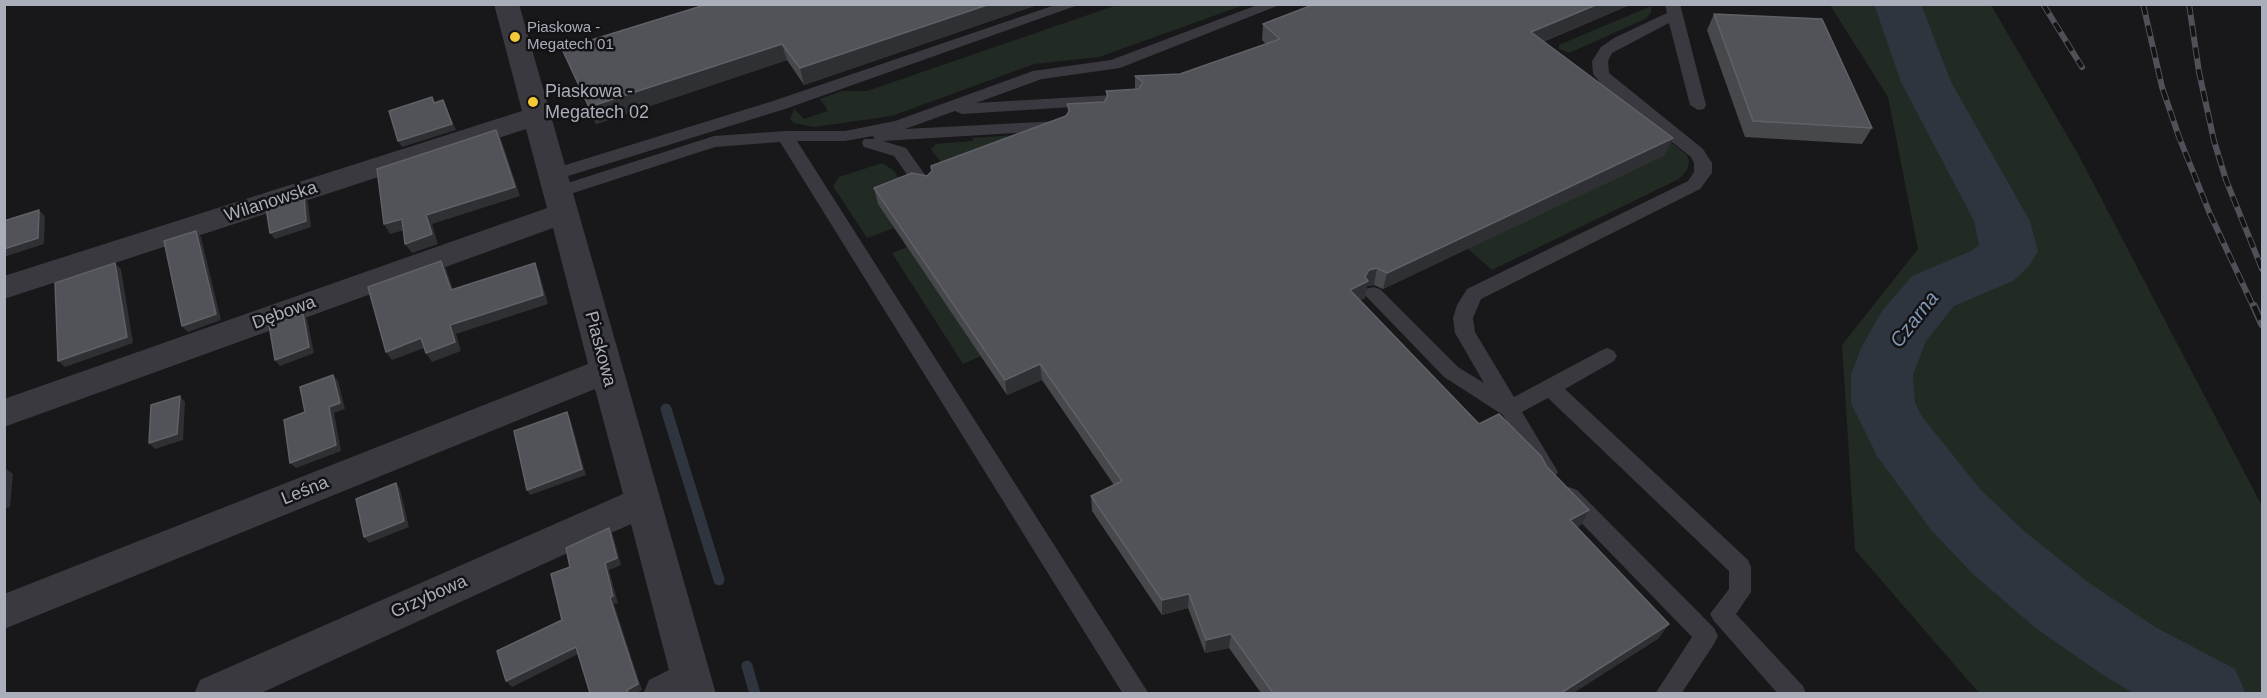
<!DOCTYPE html>
<html>
<head>
<meta charset="utf-8">
<style>
  body { margin:0 }
  #map { position:relative; width:2267px; height:698px; overflow:hidden; background:#18181a; font-family:Helvetica,sans-serif }
  canvas { display:block }
  .frame { position:absolute; inset:0; border:6px solid #aaadba; pointer-events:none }
</style>
</head>
<body>
<div id="map">
<canvas width="2267" height="698"></canvas>
<div class="frame"></div>
</div>
<script>
const ctx = document.querySelector('canvas').getContext('2d');
ctx.lineJoin = 'round';
function paint(path, color) { ctx.fillStyle = color; ctx.fill(path, 'evenodd'); }
const shape = rows => new Path2D(rows.map(r => 'M' + r).join(''));
function stroke(path, color, width, dash) { ctx.strokeStyle = color; ctx.lineWidth = width; ctx.lineCap = dash ? 'butt' : 'round'; ctx.setLineDash(dash || []); ctx.stroke(path); }
function write(font, color, halo, rows, align = 'center') {
  ctx.font = font + ' Helvetica,sans-serif'; ctx.lineWidth = 5; ctx.setLineDash([]); ctx.textBaseline = 'middle'; ctx.strokeStyle = halo; ctx.fillStyle = color; for (const [text, x, y, turn = 0] of rows) {
    ctx.save(); ctx.translate(x, y); ctx.rotate((+turn || 0) * Math.PI / 180); ctx.textAlign = isNaN(turn) ? turn : align; if (halo) ctx.strokeText(text, 0, 0); ctx.fillText(text, 0, 0); ctx.restore();
  }
}
paint(shape([
  [1117,5,1244,5,1099,57,1034,64,892,116,814,127,794,123,790,119,794,109,804,119,828,111,820,99,842,91,867,91],
  [1830,5,1991,5,2078,154,2262,506,2262,693,1979,693,1855,550,1842,345,1918,249,1888,97],
  [1651,6,1651,13,1645,19,1569,53,1559,49,1559,45],
  [1624,105,1687,155,1689,162,1687,170,1679,179,1492,270,1468,249],
  [1062,132,951,176,931,149,936,144,973,141,973,138],
  [882,163,893,170,909,192,894,228,867,238,833,186,839,177],
  [907,247,981,356,963,364,892,253]
]), '#222a24');
stroke(shape([
  [666,409,719,580],
  [747,666,755,694]
]), '#2e353f', 11);
paint(shape([
  [1874,4,1921,4,1951,82,2030,221,2038,251,2029,266,2013,281,1954,306,1926,341,1913,375,1915,403,1923,418,1980,489,2024,531,2089,583,2155,627,2235,669,2246,694,2135,694,2103,675,2037,629,1974,575,1932,531,1877,456,1851,403,1851,375,1861,348,1882,311,1912,276,1971,251,1979,245,1974,221,1901,82,1874,4]
]), '#2e353f');
paint(shape([
  [1058,4,1081,4,785,109,552,181,543,175,546,171,773,101,1058,4],
  [1260,4,1282,4,1120,68,1042,79,976,103,1130,94,1138,99,1136,103,962,114,955,111,905,129,1059,121,1065,122,1067,126,1065,130,883,141,906,148,933,186,930,190,918,190,894,156,864,147,862,143,864,139,874,139,873,136,845,141,797,141,1149,694,1123,694,780,142,715,147,558,198,549,192,552,188,714,136,785,131,845,131,895,121,1033,71,1111,60,1260,4],
  [1665,4,1680,4,1706,105,1704,109,1698,110,1690,105,1669,23,1612,53,1608,61,1609,73,1703,149,1712,163,1712,173,1700,189,1481,299,1473,318,1475,332,1514,397,1600,351,1607,348,1614,351,1617,356,1614,361,1565,389,1748,560,1751,567,1751,592,1736,614,1803,686,1806,694,1778,694,1714,621,1710,614,1729,589,1729,571,1548,398,1522,412,1558,472,1554,478,1547,481,1540,478,1503,415,1444,377,1364,294,1366,289,1373,287,1380,289,1458,367,1484,383,1455,333,1453,318,1457,305,1467,289,1688,181,1694,172,1694,163,1691,157,1607,91,1593,74,1592,61,1601,47,1614,38,1667,13,1665,4],
  [1569,487,1577,490,1714,628,1718,636,1714,644,1681,694,1655,694,1692,637,1561,502,1558,496,1561,490,1569,487]
]), '#39393f');
paint(shape([
  [494,4,519,4,716,694,643,694,649,680,669,670,631,524,259,694,194,694,200,680,623,494,595,389,4,629,4,594,588,364,553,228,4,427,4,399,547,208,526,129,4,299,4,276,522,111,494,4]
]), '#39393f');
const railFar1 = shape([
  [2043,4,2082,67],
  [2143,4,2162,87,2179,137,2210,214,2254,308],
  [2189,4,2199,72,2214,141,2226,180,2262,269]
]);
const rail = shape([
  [2254,306,2262,324]
]);
stroke(railFar1, '#505158', 6);
stroke(rail, '#505158', 8);
stroke(railFar1, '#131315', 4, [11]);
stroke(rail, '#131315', 5, [15]);
paint(shape([
  [708,4,1040,4,804,85,787,60,596,124,562,49],
  [1315,4,1632,4,1543,42,1665,155,1383,289,1374,285,1367,286,1365,298,1360,300,1479,424,1581,525,1577,527,1659,638,1573,693,1261,693,1229,648,1205,653,1188,608,1162,615,1092,511,1091,496,1114,485,1042,380,1007,395,878,204,874,188,927,176,932,171,931,166,1066,116,1068,113,1067,104,1104,102,1106,99,1106,91,1135,89,1135,76,1180,74,1266,44,1262,40,1263,24],
  [1714,14,1872,128,1862,144,1745,137,1707,30]
]), '#46484c');
paint(shape([
  [990,4,1040,4,804,85,800,68],
  [1598,4,1632,4,1526,49,1531,32],
  [782,44,787,60,596,124,589,107],
  [443,100,456,130,402,147,398,141],
  [496,130,501,139,520,196,432,224,438,244,412,253,405,244,426,215],
  [1673,138,1665,155,1383,289,1387,273],
  [304,196,308,202,311,227,275,239,270,233],
  [39,210,45,216,44,244,4,257,4,249],
  [402,219,408,229,390,234,384,224],
  [196,231,201,237,221,320,188,332,182,326],
  [441,261,446,269,456,298,451,290],
  [115,263,121,269,133,343,65,367,58,361],
  [535,263,539,272,548,304,456,334,461,351,432,362,426,353,450,325],
  [1377,268,1374,285,1367,286,1365,298,1347,306,1350,290,1365,277,1369,270],
  [303,313,307,319,314,353,280,366,275,360],
  [421,338,427,347,392,360,386,352],
  [1040,364,1042,380,1007,395,1005,380],
  [333,375,338,381,345,409,334,413,341,451,296,468,290,463,329,407],
  [180,396,185,402,183,440,155,449,149,443],
  [567,412,570,418,586,475,530,495,527,490],
  [5,468,13,474,10,507,4,509],
  [396,483,400,489,409,527,369,543,364,537],
  [1589,510,1581,525,1562,535,1570,520],
  [609,528,613,535,621,565,609,570,618,603,614,604,642,690,636,693,628,693,610,598,605,563],
  [1189,594,1188,608,1162,615,1162,600],
  [1669,624,1659,638,1573,693,1561,693],
  [1231,634,1229,648,1205,653,1206,640],
  [576,647,580,653,512,687,506,681]
]), '#2f3033');
const building = shape([
  [708,4,990,4,800,68,782,44,589,107,562,49,708,4],
  [1315,4,1598,4,1531,32,1673,138,1387,273,1377,268,1369,270,1365,277,1368,281,1350,290,1479,424,1499,414,1541,456,1547,467,1589,510,1570,520,1669,624,1561,693,1273,693,1231,634,1206,640,1189,594,1162,600,1091,496,1122,481,1040,364,1005,380,874,188,912,173,927,176,932,171,931,166,1066,116,1070,110,1067,104,1104,102,1108,96,1106,91,1139,89,1143,82,1135,76,1180,74,1280,39,1263,24,1315,4],
  [1714,14,1822,19,1872,128,1753,121,1714,14],
  [432,97,434,103,443,100,452,124,398,141,389,111,432,97],
  [496,130,515,187,426,215,432,234,405,244,402,219,384,224,377,169,496,130],
  [304,196,306,221,270,233,266,208,304,196],
  [39,210,38,238,4,249,4,221,39,210],
  [196,231,216,314,182,326,164,241,196,231],
  [441,261,451,290,535,263,543,295,450,325,455,342,426,353,421,338,386,352,368,287,441,261],
  [115,263,127,337,58,361,55,283,115,263],
  [303,313,309,347,275,360,269,325,303,313],
  [333,375,340,403,329,407,336,445,290,463,284,420,305,412,300,387,333,375],
  [180,396,177,434,149,443,151,405,180,396],
  [567,412,582,469,527,490,514,431,567,412],
  [396,483,404,521,364,537,356,499,396,483],
  [609,528,617,558,605,563,613,596,610,598,638,684,627,690,628,693,590,693,576,647,506,681,497,651,562,620,551,574,570,567,566,548,609,528]
]);
paint(building, '#515358');
stroke(building, '#5f6167', 1.5);
for (const [x, y, r, color] of [
  [515,37,6,"#f4c836"],
  [533,102,6,"#f4c836"]
]) { const dot = new Path2D(); dot.arc(x, y, r, 0, 2 * Math.PI); ctx.fillStyle = color; ctx.fill(dot); stroke(dot, '#131315', 2); }
write('15px', '#aaadba', '#131315', [
  ["Piaskowa -",527,28],
  ["Megatech 01",527,45]
], 'left');
write('18px', '#aaadba', '#131315', [
  ["Piaskowa -",545,92],
  ["Megatech 02",545,113]
], 'left');
write('18px', '#aaadba', '#131315', [
  ["Wilanowska",271,202,-18],
  ["Dębowa",284,313,-20],
  ["Piaskowa",600,349,75],
  ["Leśna",305,491,-22],
  ["Grzybowa",429,597,-24]
]);
write('italic 20px', '#8197b5', '#131315', [
  ["Czarna",1915,320,-52]
]);
</script>
</body>
</html>
